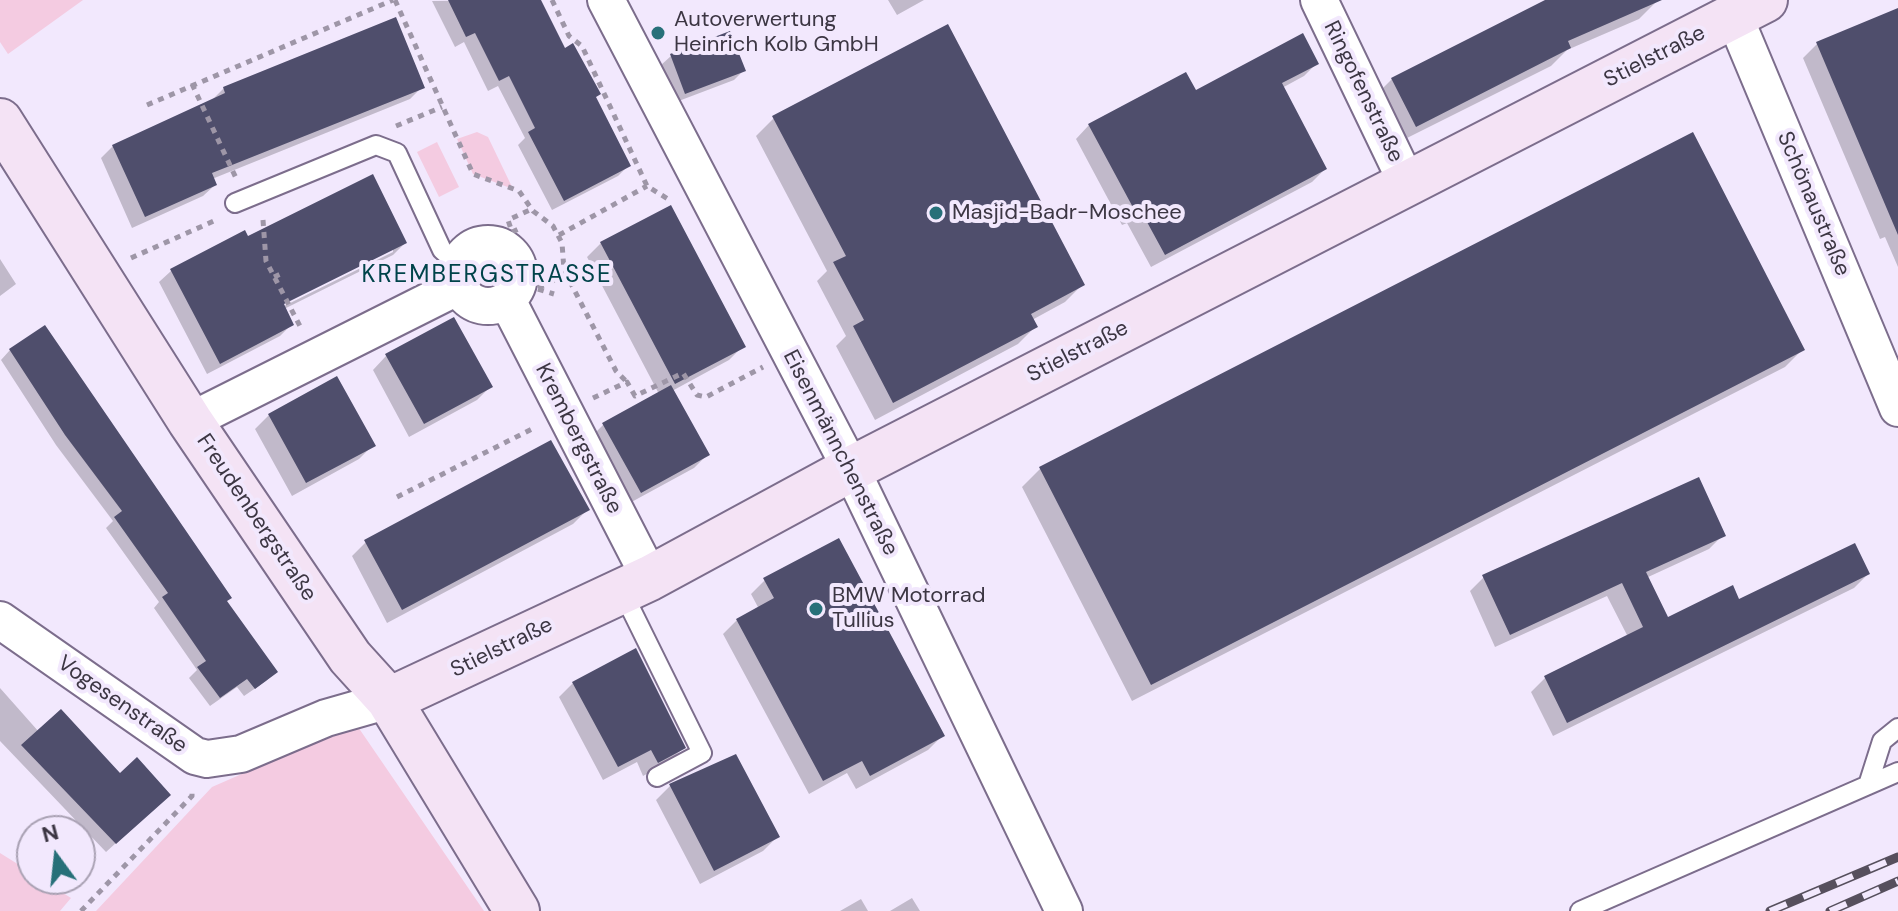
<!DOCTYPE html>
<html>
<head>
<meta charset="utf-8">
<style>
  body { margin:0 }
  #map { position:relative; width:1898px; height:911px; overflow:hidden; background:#f2e8fd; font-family:"DM Sans",sans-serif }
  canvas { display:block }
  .north { position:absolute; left:16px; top:815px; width:80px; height:80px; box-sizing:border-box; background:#f2e8fd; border:2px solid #a9a1b3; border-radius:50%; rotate:345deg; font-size:22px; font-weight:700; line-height:32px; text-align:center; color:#3c3643 }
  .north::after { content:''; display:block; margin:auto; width:28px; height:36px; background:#277079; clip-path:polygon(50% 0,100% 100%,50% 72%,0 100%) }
</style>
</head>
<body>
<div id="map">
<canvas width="1898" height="911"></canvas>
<div class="north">N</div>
</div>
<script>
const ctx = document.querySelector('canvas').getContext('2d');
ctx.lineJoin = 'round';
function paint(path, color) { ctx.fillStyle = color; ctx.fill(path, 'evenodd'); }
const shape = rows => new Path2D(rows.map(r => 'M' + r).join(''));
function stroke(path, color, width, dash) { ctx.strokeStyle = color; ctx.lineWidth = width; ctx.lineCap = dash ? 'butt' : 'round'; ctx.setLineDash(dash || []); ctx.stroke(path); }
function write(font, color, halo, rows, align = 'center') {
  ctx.font = font + ' "DM Sans",sans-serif'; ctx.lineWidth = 8; ctx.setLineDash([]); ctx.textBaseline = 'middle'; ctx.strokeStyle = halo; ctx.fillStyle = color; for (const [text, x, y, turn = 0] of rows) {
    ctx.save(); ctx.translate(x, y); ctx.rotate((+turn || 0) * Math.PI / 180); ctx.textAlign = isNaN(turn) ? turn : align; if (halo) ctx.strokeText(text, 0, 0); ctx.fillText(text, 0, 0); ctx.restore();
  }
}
paint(shape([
  [0,0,83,0,8,54,0,42],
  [477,132,488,137,513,189,473,174,457,139],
  [437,142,459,187,439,197,417,152],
  [356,724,484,911,96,911,212,787],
  [0,853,32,873,32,879,41,879,71,898,60,911,0,911]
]), '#f4cbe1');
paint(shape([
  [528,0,594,99,629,165,618,176,552,210,518,145,525,138,498,86,488,91,464,42,455,47,432,1],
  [888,0,924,0,897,15],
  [1549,0,1657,1,1639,19,1567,50,1551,66,1397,143,1374,97,1392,79],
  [1898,10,1898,267,1885,237,1880,239,1803,58,1817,44],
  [671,56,744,70,734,80,676,102,661,65],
  [1317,63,1304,76,1282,88,1325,169,1312,182,1151,267,1127,223,1122,225,1076,139,1089,125,1195,93],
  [422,87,410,99,212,179,215,185,203,196,132,228,101,158,113,146,212,100,224,88],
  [774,118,1083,284,1065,302,1032,320,1036,326,1018,344,875,420,836,346,846,336,817,281,827,271,756,136],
  [247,239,405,243,393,255,284,309,292,324,280,336,207,374,159,282,171,271],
  [393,248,393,252,276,310,274,307],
  [601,243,743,346,729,360,672,391,708,454,694,468,626,505,589,439,603,425,659,394,587,257],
  [0,259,16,284,0,296],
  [1803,349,1785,367,1132,701,1022,487,1040,469],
  [10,350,276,671,266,681,244,696,237,687,210,706,189,678,197,670,154,608,159,602,106,528,113,521,56,445,1,360],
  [386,356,491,386,477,400,409,437,373,370],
  [269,415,373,445,359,459,292,496,255,429],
  [587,510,573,524,387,623,352,556,366,542],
  [1723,535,1709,549,1646,578,1667,619,1868,574,1854,588,1553,736,1531,692,1545,678,1628,637,1607,596,1495,647,1470,591,1484,577],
  [765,580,942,736,928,750,856,789,847,773,809,794,723,634,737,620,759,609,751,594],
  [573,683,684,747,670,761,643,776,637,762,603,780,559,697],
  [0,688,39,732,159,804,106,852,0,741],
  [735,756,777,837,763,851,700,884,656,800,670,786],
  [912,898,920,911,890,911],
  [861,899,868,911,840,911]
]), '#0003');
paint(shape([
  [448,0,541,0,565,48,573,43,601,94,596,97,631,166,564,201,528,132,535,128,509,76,499,81,475,33,466,37],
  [1545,0,1662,0,1568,41,1571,48,1416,127,1391,78],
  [1898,8,1898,235,1816,42],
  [396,17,425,88,212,173,217,185,145,217,112,145,225,93,223,87],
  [948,24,1085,285,1031,314,1038,327,893,403,853,326,864,320,833,262,846,256,772,116],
  [730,31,746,71,685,94,670,54],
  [1303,33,1319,64,1282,83,1327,169,1165,255,1141,211,1136,213,1088,124,1186,72,1196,90],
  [1693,132,1805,350,1151,685,1039,467],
  [373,174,407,243,284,304,294,325,220,364,170,269,245,230,248,236],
  [671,205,746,347,675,384,600,242],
  [454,317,493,387,424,424,385,354],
  [45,325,232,598,227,601,278,672,255,689,247,679,220,698,197,667,206,661,162,597,168,593,114,517,122,511,65,435,9,349],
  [337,376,376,446,306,483,268,414],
  [671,385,710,455,641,493,602,423],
  [551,440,590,510,402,610,364,540],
  [1699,477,1726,536,1646,572,1668,617,1733,585,1739,599,1855,543,1870,574,1567,723,1544,676,1643,627,1622,583,1510,635,1482,575],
  [839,538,945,736,870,776,862,761,823,781,736,619,774,598,763,578],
  [636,648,686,748,658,763,651,750,618,767,572,682],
  [61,709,120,773,137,757,171,795,116,844,21,745],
  [736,754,780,837,714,871,669,784]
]), '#4f4e6c');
const lane = shape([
  [235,203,376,145,397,153,442,250,459,265],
  [622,591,702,753,657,777],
  [1868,785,1882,741,1898,728],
  [1580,911,1898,772]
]);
const street = shape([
  [606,0,851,469,1064,911],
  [1319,0,1407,183],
  [1734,16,1898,408],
  '457 275a31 31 0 1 1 62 0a31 31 0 1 1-62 0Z',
  [507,300,650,578],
  [190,421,459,286],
  [0,620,195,756,207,759,241,754,326,718,389,700]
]);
const secondary = shape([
  [0,121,190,421,350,657,389,700,517,911],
  [389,700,650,578,851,469,1765,0]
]);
stroke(lane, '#7c6d8c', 22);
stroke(street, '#7c6d8c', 40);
stroke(secondary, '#7c6d8c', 48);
stroke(shape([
  [395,0,473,174,519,191,533,211,553,226,562,243,564,270,616,371,627,382],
  [552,0,569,36,582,46,647,186,671,201],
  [192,84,236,178],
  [147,105,393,0],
  [396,126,442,107],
  [263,220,266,261,301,328],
  [512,232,521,228],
  [559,235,647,186],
  [501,247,512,232,508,220,532,209],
  [131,258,216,220],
  [274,277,283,273],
  [538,288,566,274],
  [538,289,554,294],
  [593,398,627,382,635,396,683,373,697,395,706,397,763,367],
  [397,497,534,428],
  [81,911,192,796,192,789]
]), '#9e96a7', 5, [6, 6]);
stroke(lane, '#fff', 18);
stroke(street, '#fff', 36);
stroke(secondary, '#f4e3f5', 44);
const rail = shape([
  [1770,911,1898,857],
  [1830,911,1898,881]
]);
stroke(rail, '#564f5d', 9);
stroke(rail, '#f2e8fd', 6, [18]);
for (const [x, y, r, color] of [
  [658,33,8,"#277079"],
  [936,213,8,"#277079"],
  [816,609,8,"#277079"]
]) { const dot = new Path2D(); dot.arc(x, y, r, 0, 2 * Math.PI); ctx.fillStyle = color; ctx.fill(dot); stroke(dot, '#f2e8fd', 3); }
write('22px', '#3c3643', '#f2e8fd', [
  ["Autoverwertung",674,20],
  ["Heinrich Kolb GmbH",674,45],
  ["Masjid-Badr-Moschee",952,213],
  ["BMW Motorrad",832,596],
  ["Tullius",832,621]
], 'left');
write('22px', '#3c3643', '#f2e8fd', [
  ["Stielstraße",1655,57,-27],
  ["Ringofenstraße",1363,92,64],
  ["Schönaustraße",1813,204,67],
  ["Stielstraße",1078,352,-27],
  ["Krembergstraße",578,439,63],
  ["Eisenmännchenstraße",840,453,63],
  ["Freudenbergstraße",256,518,56],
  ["Stielstraße",502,648,-26],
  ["Vogesenstraße",122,705,35]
]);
ctx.letterSpacing = '2px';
write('24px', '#00434a', '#f2e8fd', [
  ["KREMBERGSTRASSE",487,276]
]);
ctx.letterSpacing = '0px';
</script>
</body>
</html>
